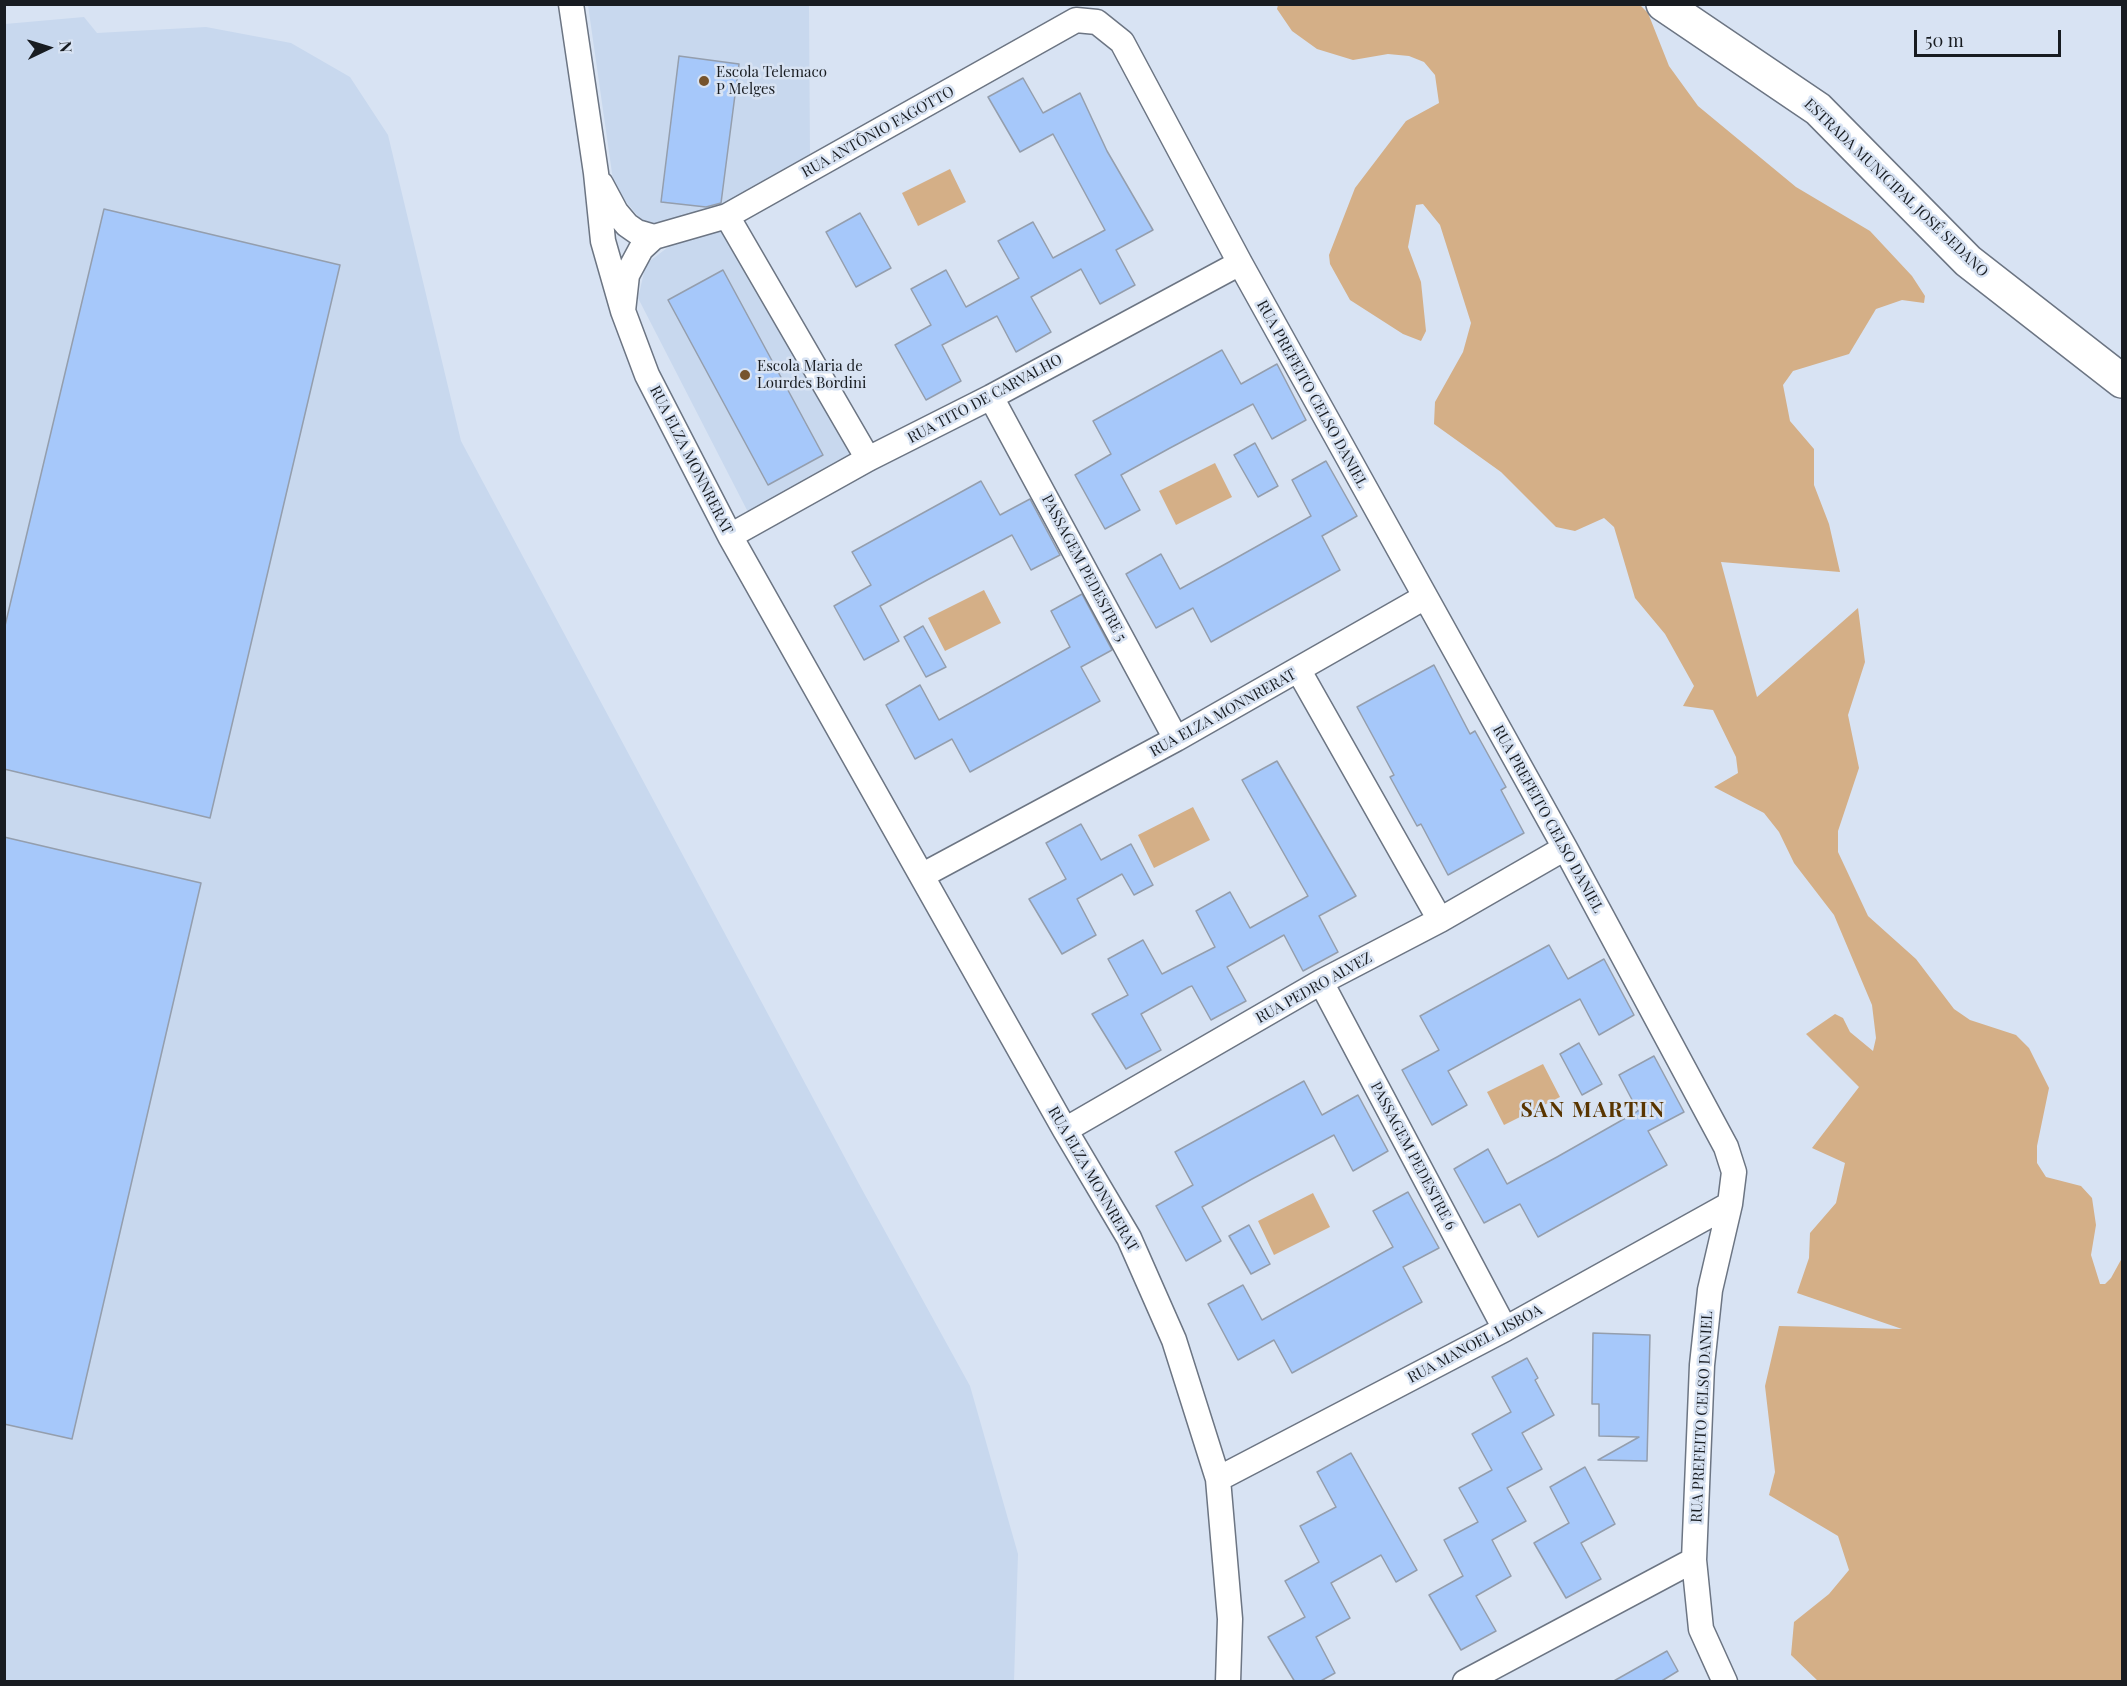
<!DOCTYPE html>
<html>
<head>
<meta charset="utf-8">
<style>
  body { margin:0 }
  #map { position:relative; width:2127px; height:1686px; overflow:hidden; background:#d8e3f3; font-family:"Playfair Display",serif }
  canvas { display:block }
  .frame { position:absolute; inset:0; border:6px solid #181c21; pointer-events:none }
  .north { position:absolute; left:18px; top:18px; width:60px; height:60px; -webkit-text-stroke:4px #d8e3f3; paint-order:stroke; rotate:86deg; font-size:16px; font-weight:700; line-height:24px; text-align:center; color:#181c21 }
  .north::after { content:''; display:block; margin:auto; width:21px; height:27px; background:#181c21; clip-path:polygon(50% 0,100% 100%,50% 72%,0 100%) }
  .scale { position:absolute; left:1914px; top:30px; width:147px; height:27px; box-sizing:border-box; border:3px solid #181c21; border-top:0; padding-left:8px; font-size:18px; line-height:21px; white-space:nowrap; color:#181c21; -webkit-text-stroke:4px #d8e3f3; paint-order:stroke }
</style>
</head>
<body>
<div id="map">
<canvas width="2127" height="1686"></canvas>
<div class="frame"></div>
<div class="north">N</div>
<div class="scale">50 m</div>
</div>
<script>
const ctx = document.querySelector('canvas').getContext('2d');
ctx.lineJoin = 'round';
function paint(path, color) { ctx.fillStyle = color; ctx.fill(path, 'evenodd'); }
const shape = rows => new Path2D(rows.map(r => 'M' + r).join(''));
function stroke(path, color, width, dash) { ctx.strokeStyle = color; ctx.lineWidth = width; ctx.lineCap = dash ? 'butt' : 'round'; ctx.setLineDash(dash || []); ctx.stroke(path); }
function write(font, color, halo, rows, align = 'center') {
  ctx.font = font + ' "Playfair Display",serif'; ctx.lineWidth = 5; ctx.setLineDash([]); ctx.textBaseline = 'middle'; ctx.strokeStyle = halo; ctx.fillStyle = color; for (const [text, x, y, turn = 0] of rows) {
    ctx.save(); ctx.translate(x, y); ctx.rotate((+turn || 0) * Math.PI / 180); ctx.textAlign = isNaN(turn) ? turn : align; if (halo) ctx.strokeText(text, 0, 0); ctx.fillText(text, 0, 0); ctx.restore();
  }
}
paint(shape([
  [588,5,809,5,810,158,723,213,646,226,614,187],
  [84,17,97,33,206,27,291,43,350,77,388,135,461,441,859,1184,970,1386,1018,1554,1014,1681,5,1682,5,24],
  [728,225,856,452,749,514,638,298,646,264,676,241]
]), '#c8d8ee');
paint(shape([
  [1278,5,1640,5,1648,13,1669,66,1698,106,1796,187,1870,231,1912,276,1925,296,1924,303,1902,300,1876,309,1849,354,1793,371,1783,385,1790,421,1814,449,1814,485,1829,524,1840,572,1721,562,1757,697,1858,608,1865,662,1848,715,1859,768,1838,831,1838,852,1868,916,1916,959,1954,1009,1970,1020,2016,1035,2029,1048,2049,1088,2037,1146,2037,1163,2046,1177,2081,1186,2092,1198,2096,1225,2091,1255,2100,1284,2105,1284,2111,1278,2122,1258,2122,1681,1818,1681,1791,1655,1794,1622,1829,1594,1849,1570,1838,1536,1769,1495,1775,1472,1765,1386,1779,1326,1902,1329,1797,1293,1809,1258,1810,1233,1836,1203,1845,1163,1812,1148,1859,1087,1806,1034,1835,1014,1843,1018,1850,1032,1873,1051,1876,1038,1872,1005,1834,915,1794,863,1779,832,1764,813,1714,787,1738,773,1736,757,1713,710,1683,706,1694,686,1665,634,1635,598,1614,527,1604,518,1575,531,1556,527,1501,472,1434,424,1435,402,1463,352,1471,323,1440,225,1423,204,1416,205,1408,247,1421,282,1426,331,1421,341,1403,334,1350,300,1330,264,1329,255,1355,188,1406,121,1439,103,1435,75,1424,62,1409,56,1388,54,1353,60,1317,49,1292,31,1277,9],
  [950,169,966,202,918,226,902,193],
  [1215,463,1232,497,1176,525,1159,491],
  [984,590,1001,623,945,651,928,618],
  [1193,807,1210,840,1154,868,1138,835],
  [1543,1064,1560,1097,1504,1125,1487,1092],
  [1313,1193,1330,1227,1274,1255,1258,1221]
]), '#d4af87');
const building = shape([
  [679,56,739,64,721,203,706,207,661,202,679,56],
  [1023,78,1043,113,1080,93,1107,151,1153,230,1116,250,1135,285,1100,304,1081,269,1031,297,1051,332,1016,352,997,316,942,345,961,381,926,400,895,345,931,325,911,289,946,270,966,307,1019,278,998,241,1033,222,1053,258,1105,230,1053,134,1020,152,988,97,1023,78],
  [104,209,340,265,210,818,4,769,4,630,104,209],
  [860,213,891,268,856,287,826,232,860,213],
  [723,270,823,455,768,485,668,300,723,270],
  [1222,350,1241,384,1277,364,1306,420,1272,439,1253,404,1170,448,1121,475,1140,510,1105,529,1075,475,1111,454,1093,421,1222,350],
  [1255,443,1278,486,1258,497,1234,455,1255,443],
  [1326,461,1357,516,1322,536,1340,570,1211,642,1193,608,1156,628,1126,574,1161,554,1180,589,1229,562,1311,516,1292,480,1326,461],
  [981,481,1000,515,1030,499,1060,555,1031,570,1012,535,929,579,880,606,899,641,864,660,834,606,871,585,852,552,981,481],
  [1082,594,1112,650,1081,667,1100,701,970,772,952,739,915,759,886,705,920,685,939,720,988,693,1070,647,1051,611,1082,594],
  [923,626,946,667,926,677,904,637,923,626],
  [1434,665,1470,734,1475,731,1506,787,1501,790,1524,833,1448,875,1421,824,1417,826,1390,777,1394,775,1357,707,1434,665],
  [1277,761,1356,896,1319,916,1338,952,1303,971,1284,935,1227,967,1246,1001,1211,1020,1192,986,1189,987,1141,1014,1161,1050,1126,1069,1092,1014,1128,995,1108,959,1143,940,1162,974,1215,947,1196,911,1230,892,1250,928,1308,896,1242,780,1277,761],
  [1081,824,1101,860,1131,844,1153,885,1134,895,1122,874,1077,899,1096,935,1062,954,1029,899,1066,879,1046,843,1081,824],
  [4,837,201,883,72,1439,4,1424,4,837],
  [1549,945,1568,979,1604,959,1634,1015,1599,1035,1580,999,1497,1044,1448,1071,1467,1105,1432,1125,1402,1070,1439,1050,1420,1016,1549,945],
  [1579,1043,1602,1084,1582,1095,1560,1054,1579,1043],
  [1654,1056,1684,1112,1648,1131,1667,1165,1538,1237,1520,1204,1484,1223,1454,1169,1488,1149,1507,1184,1557,1157,1638,1111,1619,1075,1654,1056],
  [1304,1081,1322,1115,1358,1095,1388,1151,1353,1171,1334,1135,1252,1179,1202,1207,1221,1241,1186,1261,1156,1206,1193,1185,1175,1152,1304,1081],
  [1408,1192,1439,1248,1403,1267,1422,1302,1292,1373,1274,1340,1238,1360,1208,1304,1243,1285,1262,1320,1393,1247,1373,1211,1408,1192],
  [1249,1225,1270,1264,1251,1274,1229,1236,1249,1225],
  [1593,1333,1650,1335,1647,1461,1598,1460,1639,1437,1599,1436,1599,1404,1592,1404,1593,1333],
  [1527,1358,1538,1378,1535,1380,1554,1415,1522,1433,1542,1469,1507,1488,1526,1521,1492,1540,1511,1576,1476,1596,1496,1631,1461,1650,1429,1595,1463,1576,1444,1540,1478,1522,1459,1488,1492,1470,1472,1434,1511,1412,1492,1377,1527,1358],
  [1351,1453,1417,1570,1396,1582,1381,1555,1331,1583,1350,1618,1316,1637,1335,1673,1319,1682,1295,1682,1268,1637,1305,1617,1285,1581,1319,1562,1300,1526,1336,1507,1317,1472,1351,1453],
  [1585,1467,1615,1524,1581,1543,1601,1579,1566,1598,1534,1543,1569,1523,1550,1487,1585,1467],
  [1667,1651,1678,1671,1660,1682,1612,1682,1667,1651]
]);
paint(building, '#a6c8fa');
stroke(building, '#949ead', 1.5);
const street = shape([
  [571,4,596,173,603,241,623,311,647,375,730,536,1065,1130,1129,1238,1174,1340,1218,1479,1230,1619,1228,1682],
  [601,184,616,212,627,225,637,232,654,237],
  [727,216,868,459],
  [623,311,627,275,641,249,654,237,727,216,1076,20,1097,22,1122,42,1240,263,1565,848,1726,1147,1734,1172,1730,1204,1710,1290,1702,1365,1694,1560,1701,1629,1725,1682],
  [991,397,1176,739],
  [730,536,868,459,991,397,1240,263],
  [1299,671,1440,920],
  [923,875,1176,739,1425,597],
  [1321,982,1505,1329],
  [1065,1130,1321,982,1440,920,1565,848],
  [1218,1479,1505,1329,1730,1204],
  [1465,1682,1694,1560]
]);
const secondary = shape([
  [1663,4,1818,109,1968,261,2122,381]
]);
stroke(street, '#6c7583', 27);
stroke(secondary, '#6c7583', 36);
stroke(street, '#fff', 24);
stroke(secondary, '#fff', 33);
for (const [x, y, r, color] of [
  [704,81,6,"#76532c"],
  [745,375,6,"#76532c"]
]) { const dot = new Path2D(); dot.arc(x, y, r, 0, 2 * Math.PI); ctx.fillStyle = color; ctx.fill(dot); stroke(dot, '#d8e3f3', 2); }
write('15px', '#181c21', '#d8e3f3', [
  ["Escola Telemaco",716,72],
  ["P Melges",716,89],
  ["Escola Maria de",757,366],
  ["Lourdes Bordini",757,383]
], 'left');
write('15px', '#181c21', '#d8e3f3', [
  ["RUA ANTÔNIO FAGOTTO",878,132,-29],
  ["ESTRADA MUNICIPAL JOSÉ SEDANO",1896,188,44],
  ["RUA PREFEITO CELSO DANIEL",1312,394,61],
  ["RUA TITO DE CARVALHO",985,399,-28],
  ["RUA ELZA MONNRERAT",691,460,63],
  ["PASSAGEM PEDESTRE 5",1084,568,62],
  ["RUA ELZA MONNRERAT",1223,713,-29],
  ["RUA PREFEITO CELSO DANIEL",1548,819,61],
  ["RUA PEDRO ALVEZ",1314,988,-29],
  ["PASSAGEM PEDESTRE 6",1413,1156,62],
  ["RUA ELZA MONNRERAT",1093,1179,60],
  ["RUA MANOEL LISBOA",1475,1344,-28],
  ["RUA PREFEITO CELSO DANIEL",1702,1417,-87]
]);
ctx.letterSpacing = '1.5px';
write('bold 21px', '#593500', '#d8e3f3', [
  ["SAN MARTIN",1593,1110]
]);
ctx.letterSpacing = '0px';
</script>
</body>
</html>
